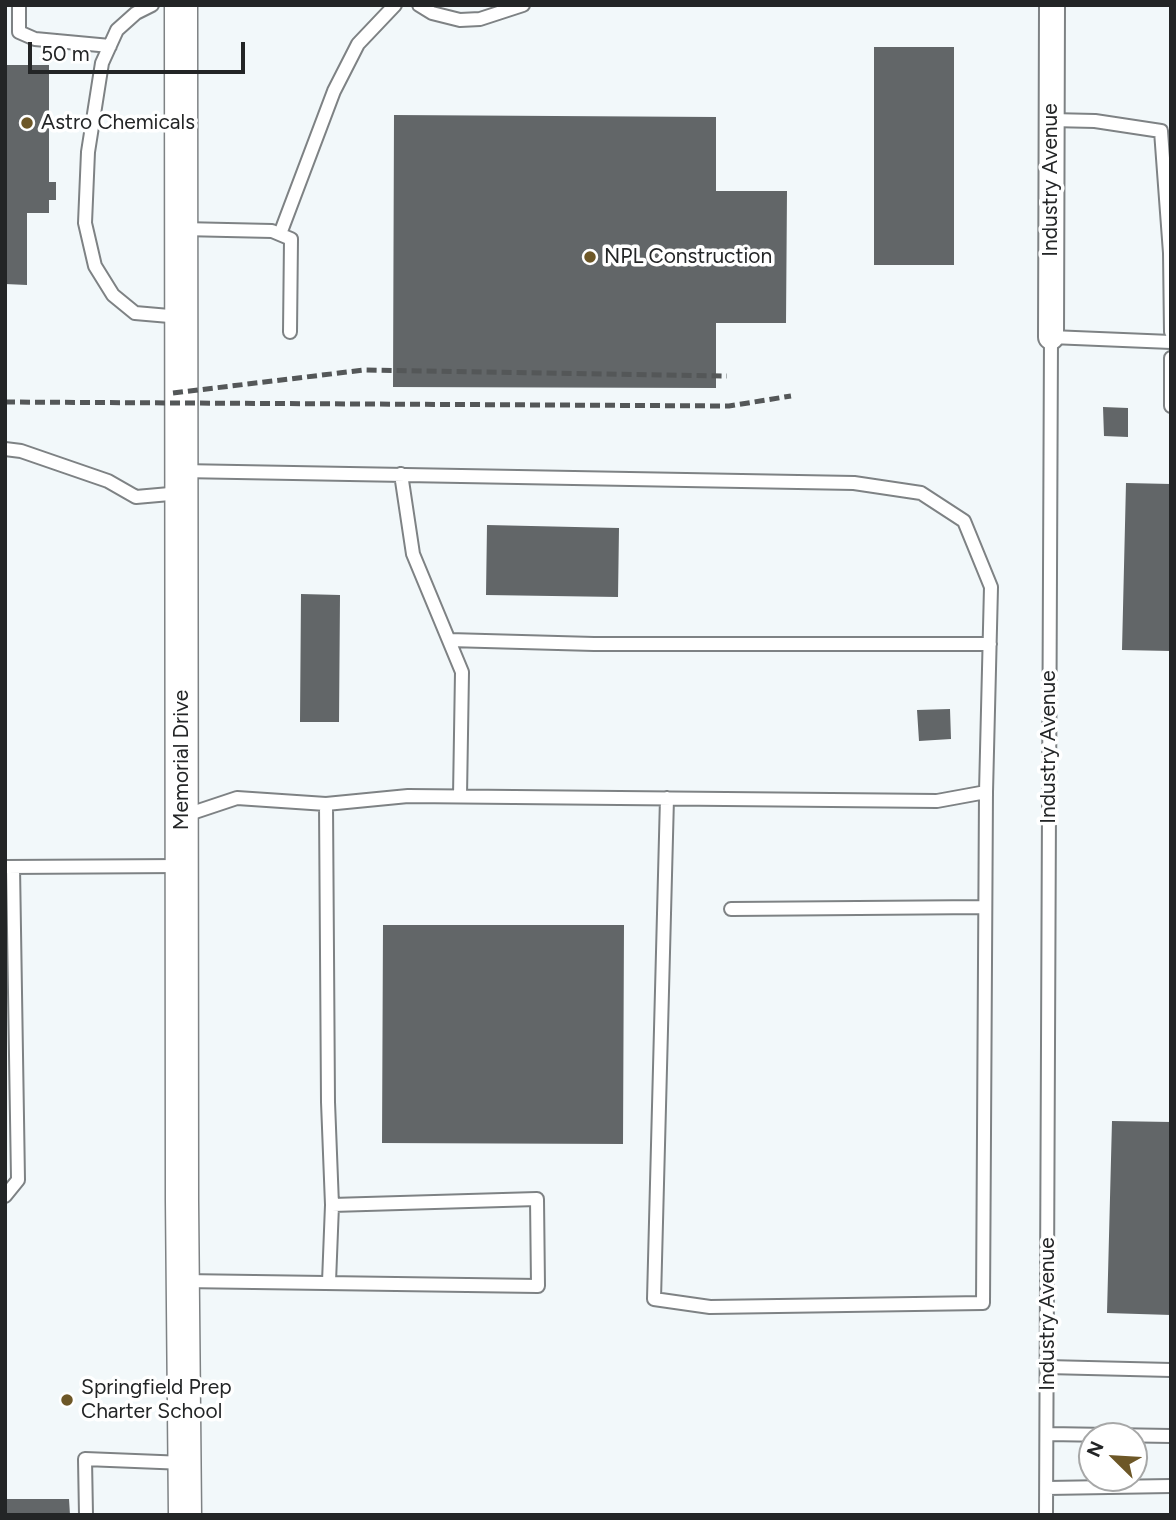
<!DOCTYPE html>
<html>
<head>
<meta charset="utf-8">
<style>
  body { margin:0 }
  #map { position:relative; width:1176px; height:1520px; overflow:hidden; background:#f2f8fa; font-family:Figtree,sans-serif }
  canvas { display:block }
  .frame { position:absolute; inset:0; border:7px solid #232526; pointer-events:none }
  .north { position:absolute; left:1078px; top:1422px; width:70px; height:70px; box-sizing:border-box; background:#fff; border:2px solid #a7a8a8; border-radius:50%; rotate:294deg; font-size:19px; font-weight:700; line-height:28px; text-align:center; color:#232526 }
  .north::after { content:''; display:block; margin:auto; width:24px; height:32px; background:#6d5727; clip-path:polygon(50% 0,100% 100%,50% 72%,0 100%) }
  .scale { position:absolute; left:28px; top:42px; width:217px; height:32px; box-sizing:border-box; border:4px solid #232526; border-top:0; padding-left:9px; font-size:21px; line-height:24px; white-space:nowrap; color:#232526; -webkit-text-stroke:5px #fff; paint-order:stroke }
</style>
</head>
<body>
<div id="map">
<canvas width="1176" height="1520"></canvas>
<div class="frame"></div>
<div class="north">N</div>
<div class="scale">50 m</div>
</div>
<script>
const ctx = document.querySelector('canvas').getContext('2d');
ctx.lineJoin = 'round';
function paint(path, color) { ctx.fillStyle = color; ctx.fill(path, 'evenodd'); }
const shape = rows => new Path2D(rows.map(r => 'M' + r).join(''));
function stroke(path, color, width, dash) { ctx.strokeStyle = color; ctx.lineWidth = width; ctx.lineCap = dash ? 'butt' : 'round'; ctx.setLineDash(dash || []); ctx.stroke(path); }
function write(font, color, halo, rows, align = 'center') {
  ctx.font = font + ' Figtree,sans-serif'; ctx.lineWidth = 7; ctx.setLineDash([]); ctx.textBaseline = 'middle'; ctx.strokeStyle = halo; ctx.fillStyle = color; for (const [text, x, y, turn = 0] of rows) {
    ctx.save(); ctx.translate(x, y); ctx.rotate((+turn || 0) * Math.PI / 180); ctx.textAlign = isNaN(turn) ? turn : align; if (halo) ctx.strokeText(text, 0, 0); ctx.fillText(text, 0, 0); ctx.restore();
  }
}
paint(shape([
  [874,47,954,47,954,265,874,265],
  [5,65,49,65,49,182,56,182,56,200,49,200,49,213,27,213,27,285,5,284],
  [394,115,716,117,716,191,787,191,786,323,716,323,716,388,393,387],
  [1103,407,1128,408,1128,437,1104,436],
  [1126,483,1171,484,1171,651,1122,650],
  [487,525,619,528,618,597,486,595],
  [301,594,340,595,339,722,300,722],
  [950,709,951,739,919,741,917,710],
  [383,925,624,925,623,1144,382,1143],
  [1112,1121,1171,1122,1171,1315,1107,1313],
  [5,1499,69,1499,70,1515,5,1515]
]), '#626668');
const service = shape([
  [19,5,19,32,35,39,110,46],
  [152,5,136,13,117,30,102,63,88,152,85,223,95,266,113,295,135,313,181,317],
  [419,5,432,13,460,20,480,19,523,5],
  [1051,120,1095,121,1161,131,1170,253,1171,332],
  [182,229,272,231,291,239,290,332],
  [280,234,334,91,358,44,395,5],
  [1171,358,1171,406],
  [5,449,21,451,108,481,136,497,181,493],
  [181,471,854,483,921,493,964,521,991,587,986,792,937,801,408,796,326,804,237,798,183,816],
  [401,474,413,554,462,672,460,796],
  [449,640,594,644,990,644],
  [667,798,654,1299,710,1307,983,1303,986,792],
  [326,804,328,1102,332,1205,329,1282],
  [5,867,182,866],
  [731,909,985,907],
  [5,1196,18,1180,13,867],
  [183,1281,538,1286,537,1199,332,1205],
  [1047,1367,1171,1370],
  [1048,1434,1171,1436],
  [1047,1488,1171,1486],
  [86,1515,85,1459,185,1463],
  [1046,1515,1051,337,1171,342]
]);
const minor = shape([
  [1051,337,1052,5]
]);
const tertiary = shape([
  [181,5,182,1201,185,1515]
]);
stroke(service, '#7e8284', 16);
stroke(minor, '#7e8284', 28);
stroke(tertiary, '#7e8284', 35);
stroke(service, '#fff', 12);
stroke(minor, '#fff', 24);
stroke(tertiary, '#fff', 32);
stroke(shape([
  [173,393,364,370,727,376],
  [5,402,729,406,791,396]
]), '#545758', 5, [10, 5]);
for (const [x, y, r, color] of [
  [27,123,7,"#6d5727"],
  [590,257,7,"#6d5727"],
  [67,1400,7,"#6d5727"]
]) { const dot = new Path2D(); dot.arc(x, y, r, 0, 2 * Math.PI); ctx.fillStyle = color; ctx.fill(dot); stroke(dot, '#fff', 2.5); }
write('21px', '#232526', '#fff', [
  ["Astro Chemicals",41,123],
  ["NPL Construction",604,257],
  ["Springfield Prep",81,1388],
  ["Charter School",81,1412]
], 'left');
write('21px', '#232526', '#fff', [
  ["Industry Avenue",1051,180,-90],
  ["Industry Avenue",1049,747,-90],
  ["Memorial Drive",182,760,-90],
  ["Industry Avenue",1048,1314,-90]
]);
</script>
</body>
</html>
